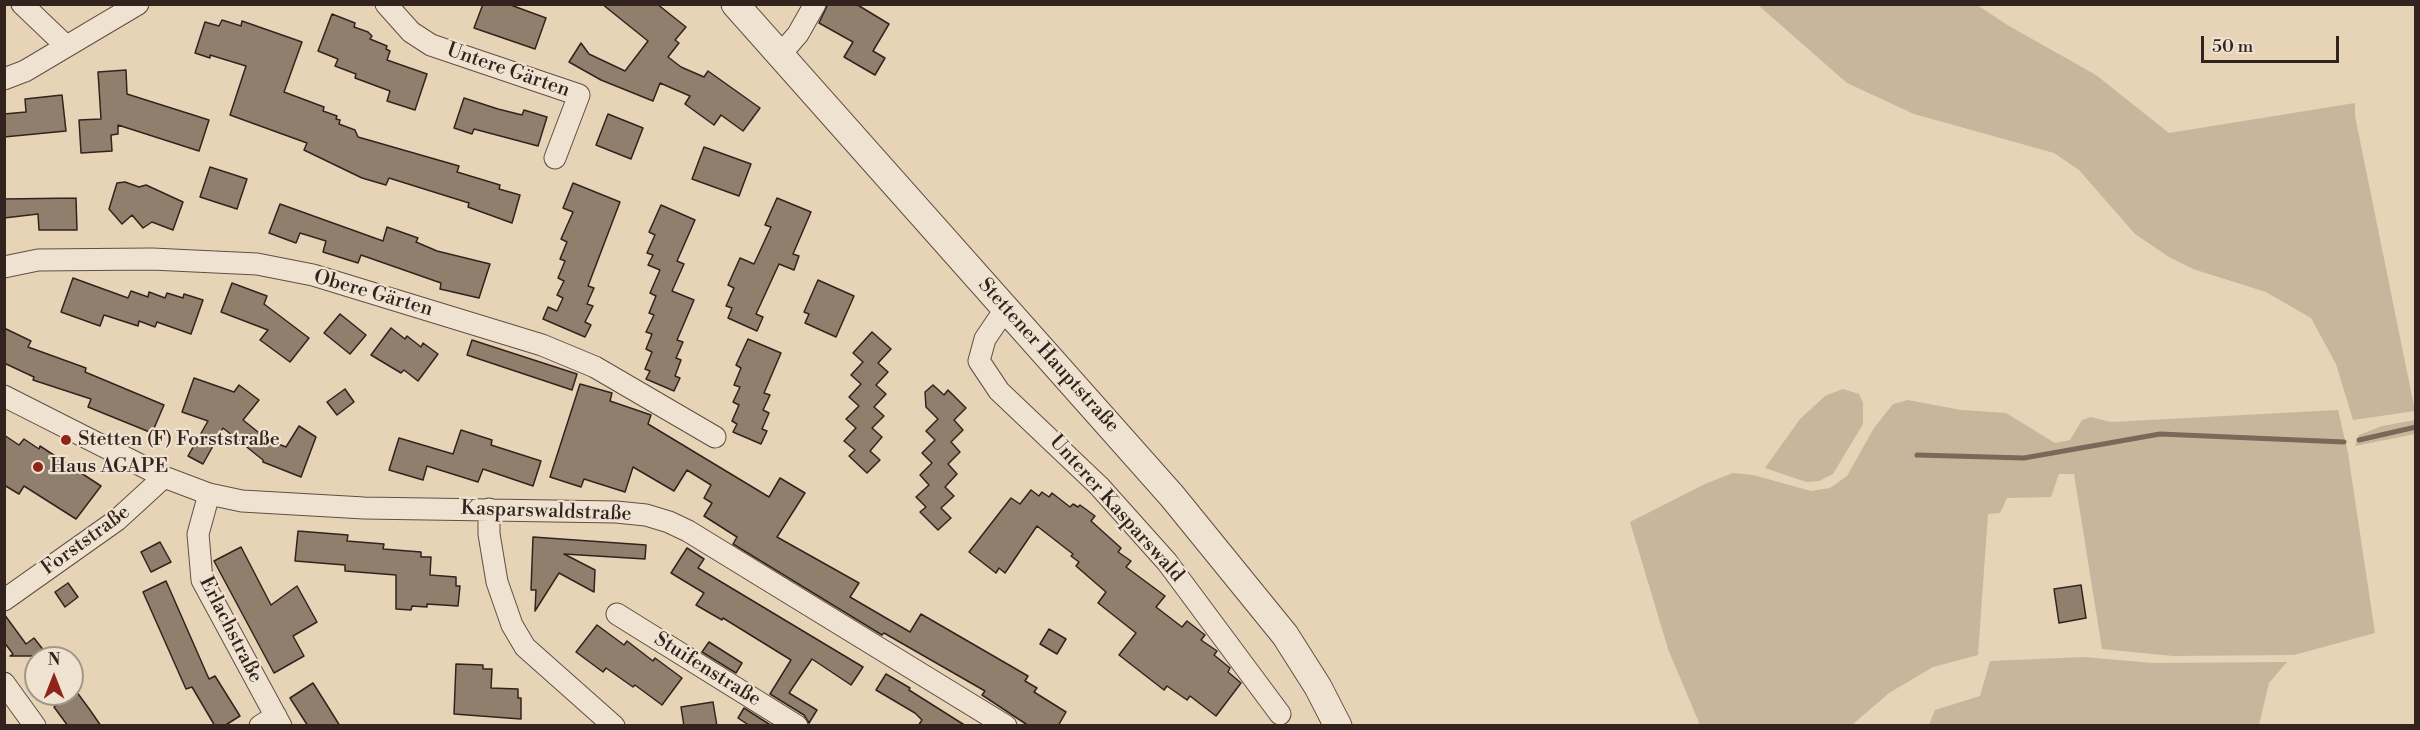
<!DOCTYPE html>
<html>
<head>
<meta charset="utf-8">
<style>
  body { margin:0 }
  #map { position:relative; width:2420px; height:730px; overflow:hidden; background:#e7d3b6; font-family:"Libre Bodoni",serif }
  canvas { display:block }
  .frame { position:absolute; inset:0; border:6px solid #33231e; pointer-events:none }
  .north { position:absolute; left:24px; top:646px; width:60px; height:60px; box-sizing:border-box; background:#efe2d0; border:2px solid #a49689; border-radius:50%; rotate:0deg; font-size:16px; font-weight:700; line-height:24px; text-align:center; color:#33231e }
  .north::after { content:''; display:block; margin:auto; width:21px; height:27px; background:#8f2418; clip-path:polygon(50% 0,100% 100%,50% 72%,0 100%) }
  .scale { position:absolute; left:2201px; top:36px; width:138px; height:27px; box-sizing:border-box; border:3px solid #33231e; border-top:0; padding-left:8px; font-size:18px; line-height:21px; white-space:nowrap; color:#33231e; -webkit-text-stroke:4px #efe2d0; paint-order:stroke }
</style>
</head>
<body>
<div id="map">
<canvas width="2420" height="730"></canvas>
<div class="frame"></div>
<div class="north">N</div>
<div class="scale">50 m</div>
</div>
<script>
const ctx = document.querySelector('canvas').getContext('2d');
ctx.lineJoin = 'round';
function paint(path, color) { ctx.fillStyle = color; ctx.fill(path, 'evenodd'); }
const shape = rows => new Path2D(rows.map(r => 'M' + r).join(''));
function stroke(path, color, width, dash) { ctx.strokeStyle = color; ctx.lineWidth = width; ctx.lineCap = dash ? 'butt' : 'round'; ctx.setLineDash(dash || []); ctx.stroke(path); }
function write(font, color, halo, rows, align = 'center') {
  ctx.font = font + ' "Libre Bodoni",serif'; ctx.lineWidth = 4.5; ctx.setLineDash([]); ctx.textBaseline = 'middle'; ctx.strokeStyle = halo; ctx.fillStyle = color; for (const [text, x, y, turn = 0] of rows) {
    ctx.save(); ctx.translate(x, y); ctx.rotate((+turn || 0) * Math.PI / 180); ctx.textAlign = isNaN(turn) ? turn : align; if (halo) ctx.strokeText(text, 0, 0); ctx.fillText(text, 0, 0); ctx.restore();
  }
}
paint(shape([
  [1758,5,1977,5,2009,26,2096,75,2169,133,2355,103,2355,116,2415,411,2353,420,2336,364,2311,318,2266,292,2193,269,2169,257,2135,234,2079,170,2054,153,1914,114,1847,83],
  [1843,389,1859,394,1863,403,1863,424,1833,474,1819,481,1806,482,1765,468,1800,419,1825,396],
  [1908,400,1961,410,2006,413,2055,443,2070,440,2082,420,2091,417,2111,422,2338,410,2348,453,2375,633,2294,655,2173,656,2102,649,2074,474,2059,474,2051,497,2007,498,2000,513,1988,514,1978,655,1933,667,1889,693,1852,725,1700,725,1668,649,1630,522,1705,484,1733,473,1753,475,1811,491,1830,488,1847,476,1874,428,1893,404],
  [2415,420,2415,434,2355,446,2359,435,2382,426],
  [2084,657,2153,663,2287,662,2269,683,2259,725,1929,725,1935,710,1980,696,1990,661]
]), '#c8b59c');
stroke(shape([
  [2359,440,2416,427],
  [1917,455,2024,458,2160,434,2344,442]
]), '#7a695a', 5);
const building = shape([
  [483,4,508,4,546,18,535,49,474,28,483,4],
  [602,4,657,4,686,27,675,40,679,43,668,57,681,67,704,77,708,71,760,108,743,131,721,115,714,125,685,104,690,96,660,83,653,101,601,80,569,62,581,43,589,54,625,71,648,41,602,4],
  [828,4,856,4,889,24,873,51,885,58,875,75,844,57,853,42,819,23,828,4],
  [332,14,355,23,354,27,368,32,372,36,370,39,387,46,386,49,390,51,387,60,427,74,415,110,387,101,390,91,355,78,356,74,335,66,338,59,318,51,332,14],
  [222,20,241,26,242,21,302,42,284,92,324,107,323,111,337,116,336,119,340,120,339,124,355,130,358,137,459,166,457,172,500,185,499,189,520,195,512,223,468,207,469,203,389,178,386,185,362,178,304,150,307,143,230,115,246,66,210,55,210,58,195,53,205,22,219,26,222,20],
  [126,70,127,94,209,120,199,151,118,125,118,134,111,135,112,151,81,153,79,120,101,119,98,72,126,70],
  [62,95,66,131,4,137,4,114,26,112,25,99,62,95],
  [464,98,498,109,522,115,524,110,547,117,538,146,474,129,472,134,454,128,464,98],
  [608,114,643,128,631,159,596,145,608,114],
  [704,147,751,164,739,196,692,179,704,147],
  [210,167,247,179,237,209,200,197,210,167],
  [125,182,139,187,146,185,183,202,173,230,152,222,143,228,132,215,122,224,109,209,117,183,125,182],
  [573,183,620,202,588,286,594,288,587,304,593,306,585,322,591,325,585,337,543,319,548,307,557,311,563,298,557,295,564,281,558,278,565,261,560,259,567,242,561,239,573,212,563,208,573,183],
  [76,198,77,230,39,230,38,214,4,218,4,199,76,198],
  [777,198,811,212,793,254,799,256,794,270,779,264,756,314,763,317,757,331,728,318,732,308,726,306,734,288,728,285,740,258,754,264,771,227,765,225,777,198],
  [280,204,383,241,387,227,418,238,416,242,437,251,490,264,479,298,440,289,441,283,361,255,358,263,323,252,326,241,300,233,296,243,269,233,280,204],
  [661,205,695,220,677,261,684,264,672,291,694,300,677,340,683,342,676,358,681,360,675,376,680,378,674,391,646,379,650,371,645,369,652,352,646,349,652,334,646,332,654,315,649,313,656,296,650,293,660,270,648,265,653,255,647,253,655,235,649,232,661,205],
  [73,278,128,298,131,291,148,297,149,292,165,298,167,293,183,298,184,294,203,300,191,334,157,322,155,327,139,321,138,326,104,315,100,326,61,312,73,278],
  [818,280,854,296,836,337,805,323,809,314,804,312,818,280],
  [232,283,267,296,264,304,309,338,290,362,260,340,268,330,221,312,232,283],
  [340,314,366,335,350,354,324,333,340,314],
  [4,328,31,341,28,347,86,368,85,372,164,405,152,433,88,407,91,399,33,380,34,377,4,363,4,328],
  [391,328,405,339,407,336,421,347,423,343,438,354,418,381,404,370,401,373,371,355,391,328],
  [872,332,891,349,878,363,888,372,876,385,886,394,874,407,884,416,872,428,882,437,870,451,880,460,867,473,849,456,855,450,844,441,856,428,846,419,859,406,849,397,861,384,851,375,863,362,853,353,872,332],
  [748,339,781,353,764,393,770,395,763,410,769,413,762,429,767,431,761,444,733,432,737,424,732,421,739,405,733,402,740,387,734,385,741,368,736,365,748,339],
  [472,340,577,374,572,390,467,355,472,340],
  [194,378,234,392,239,385,259,400,243,420,268,440,286,447,299,426,316,437,301,477,263,462,263,460,223,428,203,464,188,456,208,421,182,412,194,378],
  [580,384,612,393,610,401,651,415,648,424,769,497,780,478,805,493,777,537,859,583,850,597,910,632,921,614,1028,676,1025,681,1037,688,1034,692,1066,712,1058,726,1029,726,982,695,985,691,884,633,882,635,733,544,737,537,704,516,712,503,704,498,711,485,687,470,674,491,633,467,625,492,584,479,581,487,550,477,580,384],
  [933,385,944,395,948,390,966,408,954,420,963,430,951,442,960,452,948,464,957,474,945,487,954,496,941,508,951,518,938,530,920,512,926,507,916,497,929,485,920,475,932,463,922,453,935,440,926,431,938,419,926,407,925,392,933,385],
  [345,389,354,402,337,415,327,402,345,389],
  [461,430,492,440,491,445,541,461,533,486,483,469,478,482,427,466,423,480,389,470,399,438,453,454,461,430],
  [4,435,19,445,24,439,39,449,40,446,101,486,76,519,24,486,19,494,4,485,4,435],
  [1031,490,1039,496,1042,492,1049,497,1052,493,1070,507,1073,504,1078,507,1080,505,1095,516,1091,521,1121,548,1118,552,1131,561,1126,567,1165,596,1156,607,1182,627,1187,621,1205,635,1201,640,1217,651,1214,655,1230,668,1228,672,1241,683,1216,716,1190,696,1187,700,1167,686,1164,690,1119,655,1136,633,1098,603,1106,592,1076,566,1079,562,1071,556,1073,554,1037,526,1005,573,999,568,996,573,969,552,1011,498,1020,504,1031,490],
  [298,531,348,535,347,541,384,544,383,549,421,552,421,557,431,557,430,575,456,577,456,586,460,586,458,606,427,604,427,607,412,606,411,610,396,609,396,575,345,571,345,565,295,561,298,531],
  [533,537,646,545,645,559,564,554,595,570,594,592,559,573,535,611,536,590,531,590,533,537],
  [160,542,171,562,151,572,141,552,160,542],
  [241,547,271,605,297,586,317,622,293,636,304,656,274,673,214,561,241,547],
  [687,548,704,559,698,568,863,667,851,685,812,659,789,693,817,710,809,723,804,715,770,694,791,660,723,618,722,620,696,605,704,593,671,573,687,548],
  [166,581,209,679,215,676,240,716,224,726,215,726,192,687,186,689,143,592,166,581],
  [68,583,78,597,65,607,55,592,68,583],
  [2081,585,2086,618,2059,623,2054,589,2081,585],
  [4,614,26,644,34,638,48,656,10,656,13,654,4,642,4,614],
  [597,625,624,645,627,641,653,661,655,658,682,678,662,705,635,685,633,687,606,668,603,672,576,652,597,625],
  [1049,629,1066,639,1057,654,1040,644,1049,629],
  [709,642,742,663,736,673,702,652,709,642],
  [456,664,483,665,483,669,492,669,491,688,518,689,518,698,521,698,521,719,454,714,456,664],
  [886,674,910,688,909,690,966,726,918,726,922,720,915,713,876,690,886,674],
  [313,683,325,702,340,726,308,726,290,698,313,683],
  [76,691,90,710,101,726,68,726,54,707,76,691],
  [713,702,717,726,684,726,681,707,713,702],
  [744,708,772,726,750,726,738,718,744,708]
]);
paint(building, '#917f6d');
stroke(building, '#33231e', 1.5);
const minor = shape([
  [22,4,66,46],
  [386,4,411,32,431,45,579,95,555,158],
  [780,55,798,34,815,4],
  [4,79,25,71,138,4],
  [4,267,38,260,152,259,257,264,313,275,542,345,595,367,715,437],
  [1006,308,985,339,979,361,999,391,1099,486,1167,562,1280,714],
  [4,396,164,477,209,494,242,501,364,508,616,512,646,515,669,522,688,531,1006,726],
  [209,494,198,534,202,580,281,726],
  [489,509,489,534,497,582,512,625,525,647,614,726],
  [4,600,117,520,164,477],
  [617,614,797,726],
  [4,683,35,726],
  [260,726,276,716]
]);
const tertiary = shape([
  [735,4,1172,496,1285,635,1318,687,1338,726]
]);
stroke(minor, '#604f44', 23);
stroke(tertiary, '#604f44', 29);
stroke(minor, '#efe2d0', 21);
stroke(tertiary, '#efe2d0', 27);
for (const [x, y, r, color] of [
  [66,440,6,"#8f2418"],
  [38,467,6,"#8f2418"]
]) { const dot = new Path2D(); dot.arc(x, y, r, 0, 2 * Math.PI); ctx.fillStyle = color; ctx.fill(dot); stroke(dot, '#efe2d0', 2); }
write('20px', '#33231e', '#efe2d0', [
  ["Untere Gärten",508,71,19],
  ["Obere Gärten",373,294,16],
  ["Stettener Hauptstraße",1048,356,48],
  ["Unterer Kasparswald",1116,509,48],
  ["Kasparswaldstraße",546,512,2],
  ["Forststraße",86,541,-36],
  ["Erlachstraße",230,630,63],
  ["Stuifenstraße",707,670,32]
]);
write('20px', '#33231e', '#efe2d0', [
  ["Stetten (F) Forststraße",78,440],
  ["Haus AGAPE",50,467]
], 'left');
</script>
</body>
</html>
